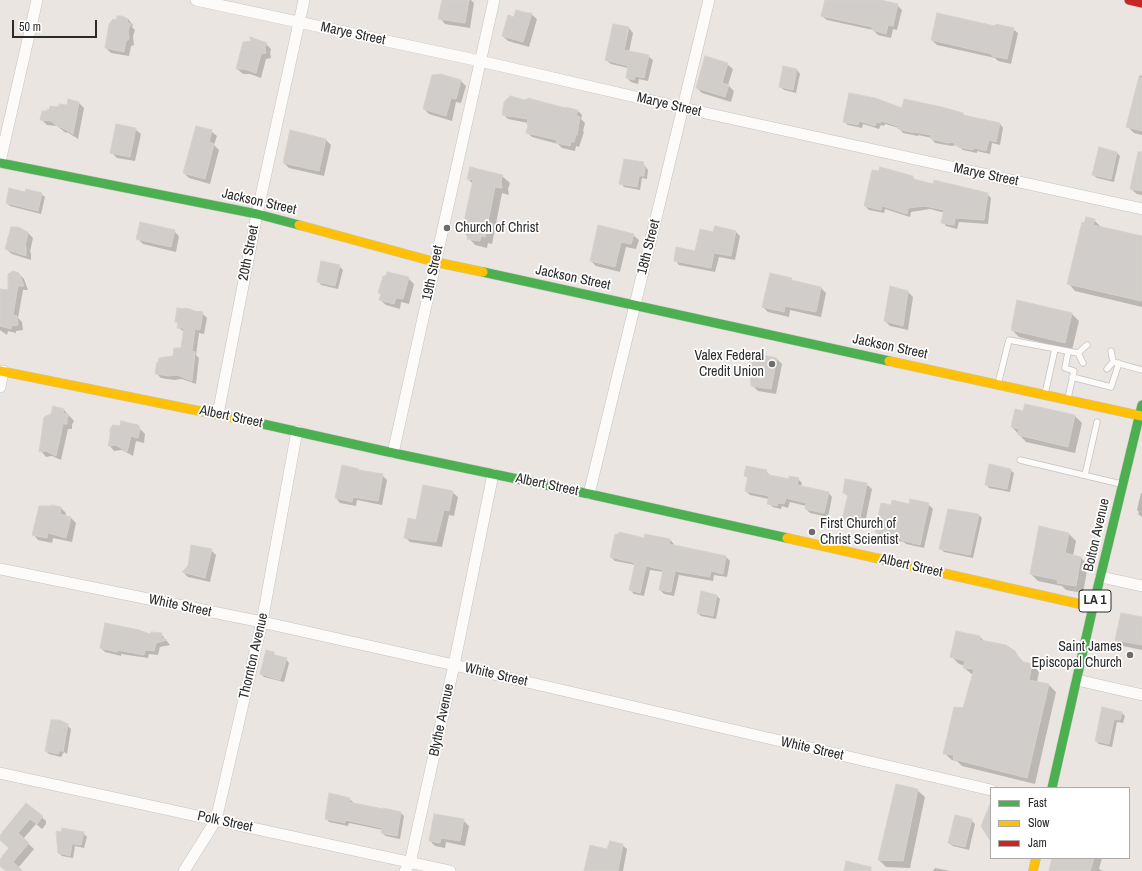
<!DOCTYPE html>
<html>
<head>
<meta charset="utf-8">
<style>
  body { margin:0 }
  #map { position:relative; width:1142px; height:871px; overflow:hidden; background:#eae5e0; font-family:"Archivo Narrow",sans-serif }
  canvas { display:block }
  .legend { position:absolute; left:990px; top:787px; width:140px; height:72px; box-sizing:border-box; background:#fff; border:1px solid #aaa; margin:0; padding:5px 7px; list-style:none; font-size:12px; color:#2b2b2b }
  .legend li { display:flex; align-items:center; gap:8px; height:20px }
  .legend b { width:20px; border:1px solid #aaa }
  .scale { position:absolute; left:12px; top:20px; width:85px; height:18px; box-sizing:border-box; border:2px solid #2b2b2b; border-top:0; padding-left:5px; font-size:12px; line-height:14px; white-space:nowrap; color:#2b2b2b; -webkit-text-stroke:3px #fff; paint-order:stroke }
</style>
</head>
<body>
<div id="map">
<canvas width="1142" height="871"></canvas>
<ul class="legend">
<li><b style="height:5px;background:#4caf50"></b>Fast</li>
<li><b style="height:5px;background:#ffc107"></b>Slow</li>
<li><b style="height:5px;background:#c62828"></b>Jam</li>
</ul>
<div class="scale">50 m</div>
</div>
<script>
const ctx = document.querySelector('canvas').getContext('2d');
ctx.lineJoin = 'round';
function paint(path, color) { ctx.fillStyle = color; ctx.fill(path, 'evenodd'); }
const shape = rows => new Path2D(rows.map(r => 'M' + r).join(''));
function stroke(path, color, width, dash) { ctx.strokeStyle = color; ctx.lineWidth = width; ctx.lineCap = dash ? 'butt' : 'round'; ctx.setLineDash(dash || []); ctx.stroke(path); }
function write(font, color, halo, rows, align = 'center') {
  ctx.font = font + ' "Archivo Narrow",sans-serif'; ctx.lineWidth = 3.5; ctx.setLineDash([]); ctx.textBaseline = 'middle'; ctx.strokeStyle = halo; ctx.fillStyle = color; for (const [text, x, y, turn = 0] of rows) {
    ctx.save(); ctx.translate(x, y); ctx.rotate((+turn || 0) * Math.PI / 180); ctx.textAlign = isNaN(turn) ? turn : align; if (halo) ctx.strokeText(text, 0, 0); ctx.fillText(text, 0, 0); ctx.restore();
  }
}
paint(shape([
  [443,0,471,0,474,3,470,28,445,24,440,18],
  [826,0,876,0,897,5,902,10,897,30,893,29,891,38,878,35,873,30,827,20,822,16],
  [527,14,531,14,537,19,529,47,508,41,503,36,515,18],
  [128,19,133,25,132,27,135,30,133,36,134,45,131,46,129,56,111,53,106,48],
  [614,25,629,28,633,33,629,52,648,56,653,60,648,81,639,79,638,84,631,82,627,78,628,68,611,64,606,60],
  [1013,29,1018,33,1011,64,998,61,995,58,937,45,932,40],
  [244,43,266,44,271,49,270,53,271,58,266,59,261,78,250,74,243,74,237,69],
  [727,64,733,69,728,85,734,91,731,102,702,93,697,88],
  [784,68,797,70,800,74,796,93,784,90,780,87],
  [1140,75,1142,76,1142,135,1134,133,1127,126],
  [460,80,466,86,461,103,456,102,452,121,429,114,424,109],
  [79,103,84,108,78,139,67,132,66,133,57,126,47,125,42,120,47,112],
  [566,109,577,110,582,115,581,119,585,123,583,131,584,132,579,147,576,146,575,151,562,148,558,144,532,137,527,132,529,125,528,123,508,119,503,114],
  [903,109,963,114,965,116,1000,124,1003,128,1000,145,992,143,990,154,977,151,977,153,963,150,957,145,952,146,935,143,932,139,932,138,918,135,918,136,903,133,899,128,885,124,884,126,881,125,879,129,863,124,862,128,848,125,844,122],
  [135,129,141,134,135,161,117,158,111,152],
  [211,131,217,136,214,145,219,150,210,184,189,178,184,173],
  [326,140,331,145,324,176,289,168,284,163],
  [1116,152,1120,156,1114,182,1097,178,1093,175],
  [643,163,648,170,647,179,642,178,640,190,624,187,621,183],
  [1142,163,1142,195,1137,194,1131,189],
  [502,176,510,183,508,189,509,195,502,193,492,244,488,243,487,248,475,245,463,231,473,184,468,179],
  [913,177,916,181,934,185,987,194,991,198,988,224,959,222,957,229,946,226,943,222,945,213,930,209,911,212,910,217,885,209,884,213,869,210,865,206],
  [26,193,41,194,45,197,41,214,10,206,7,203],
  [1094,220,1102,228,1142,238,1142,307,1075,291,1068,283],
  [599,227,633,235,639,240,636,249,626,247,620,272,596,266,591,261],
  [174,231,179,236,176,252,143,244,138,239],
  [735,231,740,236,735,260,719,257,715,272,679,265,675,260,696,252,714,233],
  [27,232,33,238,30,252,31,253,31,260,12,254,6,249],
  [339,266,343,270,338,289,321,285,318,281],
  [19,274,24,279,28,290,23,290,18,318,22,322,23,330,16,331,16,333,8,331,7,335,0,330,0,290,9,291],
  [383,277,408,278,414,284,409,304,401,302,400,309,386,305,380,300,382,295,379,293],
  [791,279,794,282,821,288,826,293,821,317,790,310,789,317,768,312,763,307],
  [908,292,913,297,908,330,890,326,885,321],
  [202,313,207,318,204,334,199,333,196,355,199,358,196,384,182,379,174,380,161,378,156,373,182,349,184,332,178,327,179,324,176,321],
  [1072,314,1079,321,1072,350,1019,337,1012,330],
  [776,358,782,364,776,394,758,391,752,385,760,361],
  [64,410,74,421,72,425,72,429,68,429,61,460,52,456,46,457,41,451],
  [1024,412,1075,416,1082,423,1075,453,1026,442,1012,427],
  [137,426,145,434,144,443,136,441,133,456,122,450,114,451,109,445,121,428],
  [358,470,359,471,382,475,387,480,382,505,357,500,356,506,340,503,336,498],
  [1010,470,1014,473,1010,492,989,488,986,484],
  [766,471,771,476,789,480,798,479,802,483,801,487,828,492,832,497,828,517,810,513,806,509,806,506,790,502,788,508,782,506,781,509,773,507,768,503,769,499,750,495,746,491,748,479,745,475],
  [866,484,872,489,864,528,849,525,843,520,848,497,844,492],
  [452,492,458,497,454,516,449,515,442,547,410,542,405,537,417,522],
  [1141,493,1142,493,1142,517,1138,514,1139,512,1137,510],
  [928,504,933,509,924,548,906,544,904,542,881,537,876,532,892,506],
  [61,508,66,513,65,517,71,518,76,523,72,542,53,538,52,543,38,540,33,534],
  [979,515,982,518,973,558,944,552,940,548],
  [1069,534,1076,541,1073,556,1081,558,1088,565,1083,593,1066,590,1062,586,1038,581,1031,574],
  [645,539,670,540,674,544,673,545,726,557,730,561,727,577,714,575,713,581,679,575,674,596,664,594,660,590,664,572,650,570,644,596,634,594,630,590,636,565,615,561,611,557],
  [211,550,216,555,210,582,188,577,183,572],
  [717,596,720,599,716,619,701,616,698,613],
  [1142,618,1142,651,1142,650,1123,646,1116,640],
  [161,634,170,645,160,647,158,655,149,654,148,658,121,654,121,656,105,652,101,648,151,636],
  [980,637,984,641,1014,651,1024,663,1032,664,1039,672,1037,682,1049,685,1056,692,1035,784,962,766,957,761,952,760,944,753,964,709,973,675,964,668,965,666,959,664,952,657],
  [273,653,277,657,286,659,289,663,284,682,264,677,261,674],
  [1103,708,1122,713,1125,716,1123,723,1117,722,1112,747,1099,744,1096,741],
  [67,725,71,729,67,754,64,752,61,757,49,754,46,751],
  [917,790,925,797,910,868,886,867,879,860],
  [349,799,353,802,353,804,383,810,384,809,401,813,404,816,400,839,386,836,382,833,383,830,349,823,348,826,329,822,326,818],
  [27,804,46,821,46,824,42,829,36,824,23,839,34,849,18,868,21,871,7,871,0,865,0,861,10,848,0,839],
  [463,820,469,826,465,846,446,842,445,848,435,846,430,841],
  [971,820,975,824,969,850,953,846,949,843],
  [83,833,87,837,84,848,75,846,73,858,62,856,59,853],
  [622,845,627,849,623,871,585,871,606,850],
  [1067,858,1102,858,1099,869,1103,871,1050,871],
  [935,868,950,871,933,871]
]), '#0003');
const building = shape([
  [442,0,469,0,465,23,438,19,442,0],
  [825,0,881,0,898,4,893,26,888,25,886,34,872,30,872,27,821,16,825,0],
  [516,10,527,13,532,13,523,42,502,36,508,15,514,17,516,10],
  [937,13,995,26,996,24,1014,28,1007,59,992,56,992,54,931,40,937,13],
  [117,16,122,16,128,19,127,22,131,24,128,30,129,39,126,41,124,52,105,48,109,24,113,19,116,20,117,16],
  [613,24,629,27,624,50,649,55,644,78,635,76,634,80,626,78,628,66,605,60,613,24],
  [250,37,267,43,265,47,266,53,261,54,256,73,244,69,236,69,243,42,251,41,250,37],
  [705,56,728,63,722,83,729,85,725,97,696,88,705,56],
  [783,66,797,69,793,90,779,87,783,66],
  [441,74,461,80,456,99,451,98,446,116,423,109,432,75,441,74],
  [1139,77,1142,78,1142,131,1126,127,1139,77],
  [849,93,875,98,902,108,904,99,942,107,963,113,963,115,1000,123,996,142,989,140,986,151,974,148,973,150,958,147,952,142,948,143,931,139,931,135,914,132,914,133,898,129,898,126,881,121,880,123,877,122,875,126,859,121,858,125,843,122,849,93],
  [510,96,525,100,528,98,565,108,565,107,578,110,576,116,580,117,577,135,576,135,574,142,571,142,570,146,556,143,557,140,526,133,528,125,527,124,528,119,502,115,504,102,510,96],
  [68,99,79,102,73,134,61,127,60,128,51,121,40,120,42,111,47,111,47,109,49,110,50,106,59,107,59,104,67,105,68,99],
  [116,124,136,128,130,157,110,153,116,124],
  [196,126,212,130,209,142,214,144,205,179,183,173,196,126],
  [290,130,326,139,319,171,283,163,290,130],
  [1099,147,1117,152,1111,179,1092,175,1099,147],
  [1138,152,1142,152,1142,191,1130,189,1138,152],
  [624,159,644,162,643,165,645,166,644,176,639,176,637,187,619,184,624,159],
  [470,167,503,175,501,181,502,188,495,187,485,237,481,236,480,241,467,239,469,233,462,231,473,180,467,179,470,167],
  [880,167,913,176,913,179,933,184,934,180,988,193,984,220,955,218,954,225,941,223,944,210,925,206,908,208,907,214,882,206,881,210,864,206,872,170,879,171,880,167],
  [9,188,25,192,26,189,42,193,38,211,6,203,9,188],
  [1086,217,1095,219,1093,225,1142,236,1142,296,1141,301,1067,284,1082,222,1084,223,1086,217],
  [140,222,175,230,171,247,136,239,140,222],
  [598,225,634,234,631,244,621,242,615,267,590,261,598,225],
  [715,226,736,231,731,256,714,253,711,268,674,261,676,247,695,251,700,229,713,232,715,226],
  [11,227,18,227,28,232,25,247,26,247,26,256,5,249,11,227],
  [321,261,340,265,335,286,317,282,321,261],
  [13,271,19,273,24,286,18,286,13,315,17,316,18,325,11,326,11,329,0,326,0,289,8,290,8,274,13,271],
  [387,272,409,277,403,299,396,298,394,304,379,300,381,293,378,293,383,276,386,276,387,272],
  [770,273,792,278,791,280,821,287,816,312,785,306,784,312,762,307,770,273],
  [890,286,908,291,903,326,884,321,890,286],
  [1017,300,1072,313,1065,343,1011,330,1017,300],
  [177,308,184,309,184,308,190,309,194,311,203,312,200,330,195,329,192,351,195,352,192,381,177,375,169,376,155,374,157,362,158,363,159,358,173,356,174,348,181,348,184,328,177,328,178,322,175,322,177,308],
  [758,354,777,358,771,389,751,386,750,369,752,358,758,359,758,354],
  [1025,404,1075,415,1068,447,1018,435,1019,429,1011,427,1015,409,1023,411,1025,404],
  [53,406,64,409,63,413,69,415,67,419,67,424,63,424,56,456,46,451,39,452,44,417,51,414,53,406],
  [121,421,138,425,140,428,138,438,131,436,127,452,116,445,108,446,110,437,110,429,113,425,120,426,121,421],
  [989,464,1011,469,1007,489,985,485,989,464],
  [342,465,359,469,358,470,383,474,378,501,353,497,352,502,335,498,342,465],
  [746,466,767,470,766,474,789,479,789,476,799,478,797,485,829,492,824,513,805,509,806,503,786,498,784,504,778,503,777,506,767,504,769,496,745,491,748,476,744,476,746,466],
  [845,479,867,483,859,524,842,520,848,494,843,493,845,479],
  [423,485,453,491,449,511,444,510,436,542,404,538,408,518,416,520,423,485],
  [910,499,929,503,920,545,901,540,901,538,875,532,881,503,891,505,892,500,909,504,910,499],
  [52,505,61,507,60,514,71,517,66,538,48,533,47,538,32,535,39,506,52,506,52,505],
  [948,509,979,514,970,555,939,549,948,509],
  [1039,526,1069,533,1065,553,1081,557,1076,586,1057,583,1058,580,1030,574,1039,526],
  [619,532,644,538,645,534,670,539,669,544,726,556,723,574,711,571,710,577,675,571,671,592,659,590,663,570,646,566,640,593,629,590,635,563,610,557,615,534,619,534,619,532],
  [191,545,212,549,205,578,182,572,188,566,191,545],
  [701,591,717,595,713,616,697,613,701,591],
  [1121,613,1142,617,1142,645,1115,640,1121,613],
  [105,623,139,630,150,634,151,632,162,633,161,638,167,640,156,643,154,651,145,650,144,655,117,650,117,652,100,648,105,623],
  [956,631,980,636,980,640,1006,645,1015,651,1021,661,1032,664,1029,680,1049,684,1027,778,953,759,954,755,943,754,954,707,963,708,974,669,963,668,965,661,950,657,956,631],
  [266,650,274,652,274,655,287,658,280,680,260,674,266,650],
  [1102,707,1122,712,1120,720,1114,719,1109,744,1095,741,1102,707],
  [51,720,59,720,68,724,63,752,60,750,58,754,45,751,51,720],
  [896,784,918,789,903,861,878,860,896,784],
  [329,793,350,798,349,802,383,809,383,808,401,812,397,836,381,833,382,828,345,820,345,823,325,819,329,793],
  [991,802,991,842,981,826,991,802],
  [26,803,43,816,37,824,30,819,18,833,29,843,13,862,23,871,6,871,0,866,0,859,9,848,0,840,0,835,26,803],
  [434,814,464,819,460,841,441,838,440,843,429,841,434,814],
  [955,815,972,819,965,847,948,843,955,815],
  [62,828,84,832,81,845,72,844,70,856,58,853,56,831,61,832,62,828],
  [610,841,623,844,618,871,584,871,590,845,606,849,607,849,610,841],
  [1052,858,1094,858,1090,871,1049,871,1052,858],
  [846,861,871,867,871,871,844,871,846,861]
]);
paint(building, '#d1cdca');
stroke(building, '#d5d1cd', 1);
const lane = shape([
  [1111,351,1113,362,1142,370],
  [1083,363,1078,353,1087,345],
  [1107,369,1113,362],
  [1072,377,1111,387,1119,363],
  [998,384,1009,340,1078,353],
  [1045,394,1055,349],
  [1068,398,1074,371,1065,368,1068,352],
  [1020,460,1121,484],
  [1085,475,1097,422]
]);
const street = shape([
  [196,0,480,61,683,108,1142,209],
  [0,162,37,0],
  [0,387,3,371],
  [218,414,257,214,304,0],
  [393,453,494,0],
  [589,494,709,0],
  [0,569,262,622,454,665,991,790],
  [1101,577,1142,586],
  [1077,680,1142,695],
  [0,773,450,871],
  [184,871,216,820,262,622,297,431],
  [405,871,410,863,454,665,493,474]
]);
const fast = shape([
  [0,163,257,214,299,225],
  [483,272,889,361],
  [254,422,393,453,589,494,787,538],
  [1052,788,1093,607,1142,405]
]);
const slow = shape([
  [299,225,435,262,483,272],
  [889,361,1142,416],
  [0,371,254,422],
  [787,538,1093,607],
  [1033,871,1036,858]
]);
const jam = shape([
  [1129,0,1142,3]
]);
stroke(lane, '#c4c3c2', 7);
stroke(street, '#c4c3c2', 12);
stroke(fast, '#c4c3c2', 10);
stroke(slow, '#c4c3c2', 10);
stroke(jam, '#c4c3c2', 10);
stroke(lane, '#fcfbfa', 5.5);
stroke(street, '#fcfbfa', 11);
stroke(fast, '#4caf50', 9);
stroke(slow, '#ffc107', 9);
stroke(jam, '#c62828', 9);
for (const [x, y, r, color] of [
  [447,228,4,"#6e6c6a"],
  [772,364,4,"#6e6c6a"],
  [812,532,4,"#6e6c6a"],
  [1130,655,4,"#6e6c6a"]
]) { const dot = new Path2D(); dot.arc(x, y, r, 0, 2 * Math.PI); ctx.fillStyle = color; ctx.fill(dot); stroke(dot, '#fff', 1.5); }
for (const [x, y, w] of [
  [1095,601,32]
]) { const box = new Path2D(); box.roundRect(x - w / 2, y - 11, w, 22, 3); ctx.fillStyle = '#fff'; ctx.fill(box); stroke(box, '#2b2b2b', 1); }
write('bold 13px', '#2b2b2b', null, [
  ["LA 1",1095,601]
]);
write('14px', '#2b2b2b', '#fff', [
  ["Marye Street",353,34,12],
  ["Marye Street",669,105,13],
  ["Marye Street",986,175,12],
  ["Jackson Street",259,202,13],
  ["18th Street",649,247,-76],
  ["20th Street",249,253,-79],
  ["19th Street",433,273,-78],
  ["Jackson Street",573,278,12],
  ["Jackson Street",890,347,12],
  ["Albert Street",231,417,12],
  ["Albert Street",547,485,12],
  ["Bolton Avenue",1097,535,-77],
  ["Albert Street",911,566,13],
  ["White Street",180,606,12],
  ["Thornton Avenue",254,656,-77],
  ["White Street",496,675,13],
  ["Blythe Avenue",442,720,-78],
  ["White Street",812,749,13],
  ["Polk Street",225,822,12]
]);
write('14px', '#2b2b2b', '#fff', [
  ["Church of Christ",455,228],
  ["Valex Federal",764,356,"right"],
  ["Credit Union",764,372,"right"],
  ["First Church of",820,524],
  ["Christ Scientist",820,540],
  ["Saint James",1122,647,"right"],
  ["Episcopal Church",1122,663,"right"]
], 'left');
</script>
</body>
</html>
